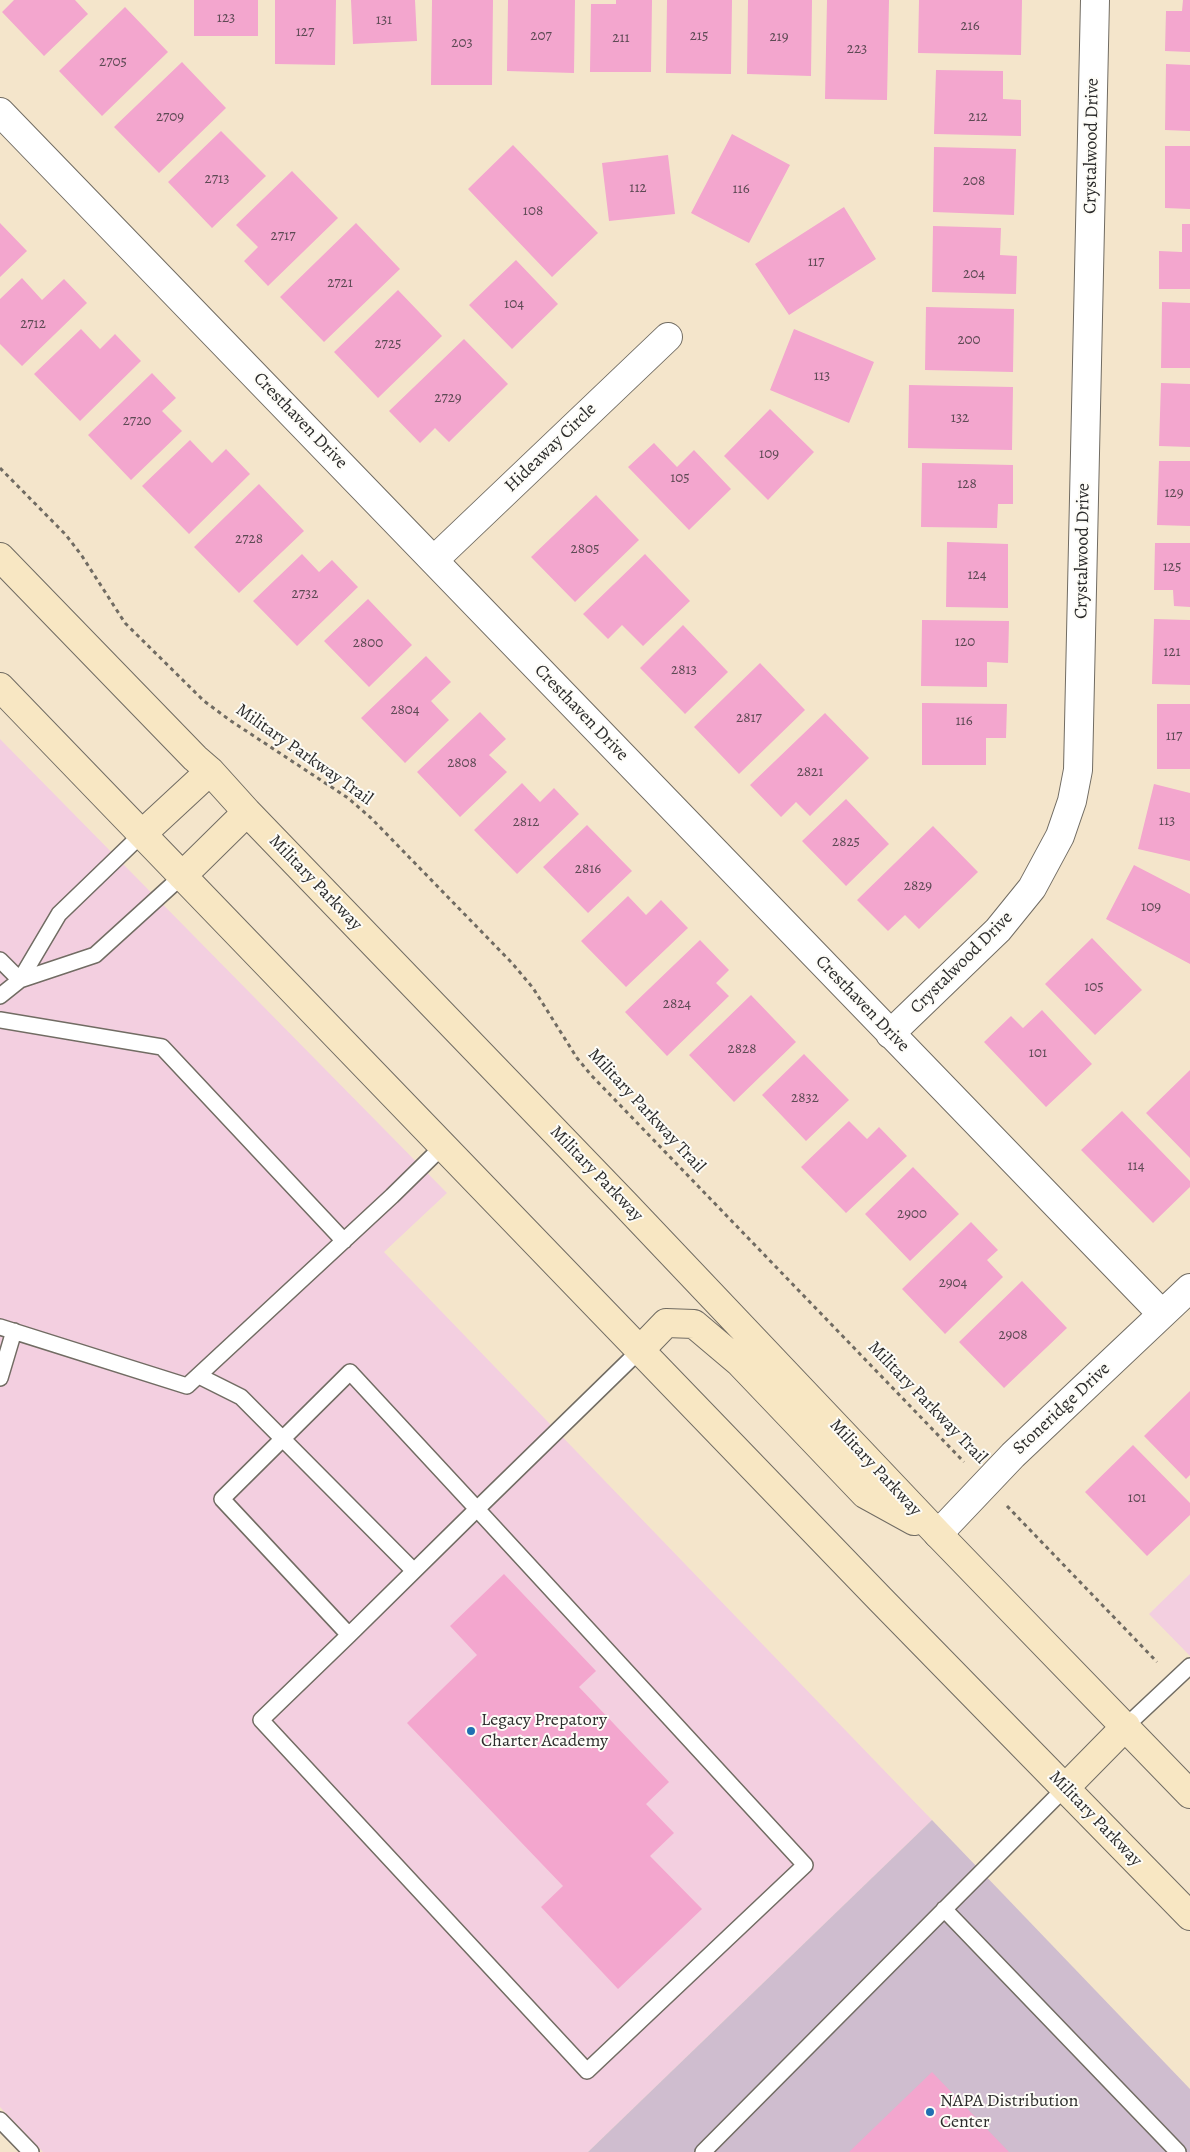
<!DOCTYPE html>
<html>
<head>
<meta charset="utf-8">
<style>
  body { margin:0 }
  canvas { display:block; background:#f4e5cb }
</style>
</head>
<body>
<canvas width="1190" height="2152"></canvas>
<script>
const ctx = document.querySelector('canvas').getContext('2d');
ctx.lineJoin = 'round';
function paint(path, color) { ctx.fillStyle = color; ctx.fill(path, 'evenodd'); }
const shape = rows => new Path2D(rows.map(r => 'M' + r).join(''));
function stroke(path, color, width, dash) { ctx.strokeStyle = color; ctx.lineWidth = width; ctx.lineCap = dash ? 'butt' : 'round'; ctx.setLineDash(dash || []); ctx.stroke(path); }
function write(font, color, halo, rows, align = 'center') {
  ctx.font = font + ' Alegreya,serif'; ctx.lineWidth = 4; ctx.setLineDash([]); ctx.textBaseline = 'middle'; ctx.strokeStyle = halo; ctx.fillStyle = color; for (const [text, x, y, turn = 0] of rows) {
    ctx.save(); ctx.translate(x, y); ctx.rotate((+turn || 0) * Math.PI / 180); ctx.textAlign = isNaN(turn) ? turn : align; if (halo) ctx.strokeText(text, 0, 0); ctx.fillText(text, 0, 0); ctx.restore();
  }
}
paint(shape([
  [0,739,447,1193,384,1252,932,1820,588,2152,43,2152,0,2107],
  [1190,1574,1190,1656,1149,1614]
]), '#f3cfe0');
paint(shape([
  [932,1820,1190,2089,1190,2152,588,2152]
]), '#cfbdcf');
paint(shape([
  [14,0,75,0,88,14,44,56,2,12],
  [194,0,258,0,258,36,194,36],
  [275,0,336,0,335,65,275,64],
  [351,0,415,0,417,41,353,44],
  [432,0,493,0,492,85,431,85],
  [508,0,575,0,574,73,507,71],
  [616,0,652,0,651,72,590,72,591,4,616,4],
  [667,0,732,0,731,74,666,73],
  [748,0,812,0,811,76,747,74],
  [827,0,889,0,887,100,825,99],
  [919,0,1022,0,1021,55,918,53],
  [1183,0,1190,0,1190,52,1165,51,1166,11,1182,11],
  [125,7,168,52,102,116,59,71],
  [182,62,226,108,159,173,114,127],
  [1166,64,1190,65,1190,131,1165,130],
  [936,70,1003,71,1003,99,1021,100,1021,136,934,134],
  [221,131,266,176,212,228,168,182],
  [732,134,790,165,749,243,691,213],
  [513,145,598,233,552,277,468,189],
  [1165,146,1190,146,1190,209,1165,208],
  [934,147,1016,149,1014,215,933,212],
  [668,155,675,214,609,221,602,163],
  [292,171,338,218,268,286,244,261,258,247,236,225],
  [844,207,876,259,789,315,755,264],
  [0,223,27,251,0,277],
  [356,223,400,269,324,342,280,297],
  [1182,224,1190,224,1190,289,1159,289,1159,251,1182,252],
  [933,226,1001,228,1000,255,1017,256,1016,294,932,292],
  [516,260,558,304,512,349,469,305],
  [22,278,42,300,64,279,87,303,22,366,0,344,0,299],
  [398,290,442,336,378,398,334,352],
  [1162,302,1190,303,1190,368,1161,368],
  [926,307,1014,309,1013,372,925,370],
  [81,329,100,349,115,334,141,361,80,421,34,374],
  [794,329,874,362,849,423,770,390],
  [464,339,508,384,449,442,435,428,420,443,389,411],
  [152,373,176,398,162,411,182,431,131,480,88,435],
  [1161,383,1190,384,1190,447,1159,446],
  [909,385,1013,387,1012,450,908,448],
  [770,409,814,452,768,500,724,456],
  [190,440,212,463,226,449,250,474,189,534,142,486],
  [654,443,677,467,694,450,731,489,689,530,628,467],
  [1159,461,1190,461,1190,526,1157,525],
  [922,463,1013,465,1013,504,998,504,997,528,921,527],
  [259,484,304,531,239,593,194,547],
  [596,495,639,540,575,602,531,557],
  [947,542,1008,544,1008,608,946,607],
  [1155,543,1190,543,1190,607,1174,606,1173,590,1154,590],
  [302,554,319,572,332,560,358,587,297,646,253,601],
  [645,554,690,601,643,646,622,625,608,639,583,614],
  [368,599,412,645,369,687,324,641],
  [1154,619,1190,620,1190,685,1152,684],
  [922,620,1009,621,1008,663,987,662,987,687,921,686],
  [683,625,728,672,685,714,640,668],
  [426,656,451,682,431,701,449,720,405,763,361,718],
  [760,663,805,710,739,774,694,727],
  [922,703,1007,704,1006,738,986,738,986,765,922,765],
  [1157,704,1190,704,1190,769,1157,769],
  [480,712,506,739,489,755,507,772,460,817,417,772],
  [825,713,869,758,810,816,796,802,781,817,750,785],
  [522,783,540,802,554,788,579,814,517,874,474,830],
  [1154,784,1190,793,1190,861,1138,849],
  [846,799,889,844,846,886,802,841],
  [587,825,632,871,588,913,543,867],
  [933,826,978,872,919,929,905,915,888,931,857,900],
  [1134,865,1190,894,1190,964,1106,919],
  [628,896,646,915,661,900,688,928,626,987,581,941],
  [1092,938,1142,990,1095,1035,1045,984],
  [700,940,729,970,716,983,729,996,667,1056,625,1012],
  [751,995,796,1042,734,1102,689,1055],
  [1042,1010,1092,1064,1046,1107,984,1042,1011,1016,1023,1028],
  [804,1054,849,1100,806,1141,762,1095],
  [1190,1070,1190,1158,1146,1113],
  [1122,1111,1190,1181,1190,1187,1153,1223,1081,1150],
  [849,1121,867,1139,879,1127,907,1156,846,1213,801,1167],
  [913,1167,959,1214,910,1261,865,1214],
  [971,1222,998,1250,987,1260,1003,1277,945,1334,902,1289],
  [1022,1281,1067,1328,1004,1388,959,1342],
  [1190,1391,1190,1475,1186,1479,1144,1436],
  [1133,1445,1190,1503,1190,1515,1147,1556,1085,1492],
  [504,1574,596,1671,579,1687,669,1782,646,1804,674,1833,650,1856,702,1909,618,1989,541,1907,563,1886,407,1723,477,1655,450,1626],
  [932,2072,1009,2152,849,2152]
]), '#f3a6ce');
const service = shape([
  [0,960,20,980],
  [20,980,59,914,142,834],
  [0,996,20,980,95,955,182,876],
  [0,1020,162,1047,344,1241],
  [0,1327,187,1386,392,1196,443,1146],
  [199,1376,241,1397,414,1571],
  [0,1378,14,1331],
  [349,1635,222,1499,350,1372,477,1509,805,1865,587,2071,261,1720,349,1635,477,1509,599,1390,640,1350],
  [1126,1726,1190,1666],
  [944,1909,1178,2152],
  [0,2120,31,2152],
  [703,2152,1065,1788]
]);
const minor = shape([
  [0,112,1162,1314],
  [434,560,668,337],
  [890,1034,998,930,1032,888,1060,836,1072,801,1078,770,1095,0],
  [938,1534,1013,1455,1190,1288]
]);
const secondary = shape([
  [0,557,195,758,210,771,247,812,624,1203,938,1534,1190,1794],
  [0,687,881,1600,1190,1916],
  [142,834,210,771],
  [182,876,247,812],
  [640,1350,666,1323,694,1324,739,1362,865,1494,914,1521],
  [1065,1788,1126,1726]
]);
stroke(service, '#716c63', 18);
stroke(minor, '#716c63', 30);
stroke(secondary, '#716c63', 30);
stroke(shape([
  [0,468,66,535,82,556,125,623,204,701,231,721,348,798,371,818,512,963,533,988,577,1058,591,1075,964,1462],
  [1007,1506,1157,1662]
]), '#716c63', 3, [4, 4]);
stroke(service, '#fff', 15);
stroke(minor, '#fff', 28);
stroke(secondary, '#f8e7c3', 28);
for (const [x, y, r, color] of [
  [471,1731,5,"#1f6fb2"],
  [930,2112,5,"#1f6fb2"]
]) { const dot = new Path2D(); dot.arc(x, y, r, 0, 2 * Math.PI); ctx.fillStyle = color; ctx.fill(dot); stroke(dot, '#fdfcf7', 2); }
write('15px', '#5d4a54', null, [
  ["123",226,18],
  ["131",384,20],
  ["216",970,26],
  ["127",305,32],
  ["207",541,36],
  ["215",699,36],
  ["219",779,37],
  ["211",621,38],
  ["203",462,43],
  ["223",857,49],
  ["2705",113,62],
  ["2709",170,117],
  ["212",978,117],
  ["2713",217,179],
  ["208",974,181],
  ["112",638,188],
  ["116",741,189],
  ["108",533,211],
  ["2717",283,236],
  ["117",816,262],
  ["204",974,274],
  ["2721",340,283],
  ["104",514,304],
  ["2712",33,324],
  ["200",969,340],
  ["2725",388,344],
  ["113",822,376],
  ["2729",448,398],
  ["132",960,418],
  ["2720",137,421],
  ["109",769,454],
  ["105",680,478],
  ["128",967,484],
  ["129",1174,493],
  ["2728",249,539],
  ["2805",585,549],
  ["125",1172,567],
  ["124",977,575],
  ["2732",305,594],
  ["120",965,642],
  ["2800",368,643],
  ["121",1172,652],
  ["2813",684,670],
  ["2804",405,710],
  ["2817",749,718],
  ["116",964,721],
  ["117",1174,736],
  ["2808",462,763],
  ["2821",810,772],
  ["113",1167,821],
  ["2812",526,822],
  ["2825",846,842],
  ["2816",588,869],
  ["2829",918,886],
  ["109",1151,907],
  ["105",1094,987],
  ["2824",677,1004],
  ["2828",742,1049],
  ["101",1038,1053],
  ["2832",805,1098],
  ["114",1136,1166],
  ["2900",912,1214],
  ["2904",953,1283],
  ["2908",1013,1335],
  ["101",1137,1498]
]);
write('18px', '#2b2b2b', '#fdfcf7', [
  ["Crystalwood Drive",1092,146,-89],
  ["Cresthaven Drive",300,421,46],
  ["Hideaway Circle",551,448,-44],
  ["Crystalwood Drive",1083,551,-89],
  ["Cresthaven Drive",581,713,46],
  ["Military Parkway Trail",304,755,35],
  ["Military Parkway",315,883,46],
  ["Crystalwood Drive",962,963,-45],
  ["Cresthaven Drive",862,1004,46],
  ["Military Parkway Trail",646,1111,47],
  ["Military Parkway",596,1174,46],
  ["Military Parkway Trail",927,1403,46],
  ["Stoneridge Drive",1062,1409,-43],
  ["Military Parkway",875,1468,47],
  ["Military Parkway",1095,1819,46]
]);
write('18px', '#2b2b2b', '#fdfcf7', [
  ["Legacy Prepatory",481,1721],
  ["Charter Academy",481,1742],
  ["NAPA Distribution",940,2102],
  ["Center",940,2123]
], 'left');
</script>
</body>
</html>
